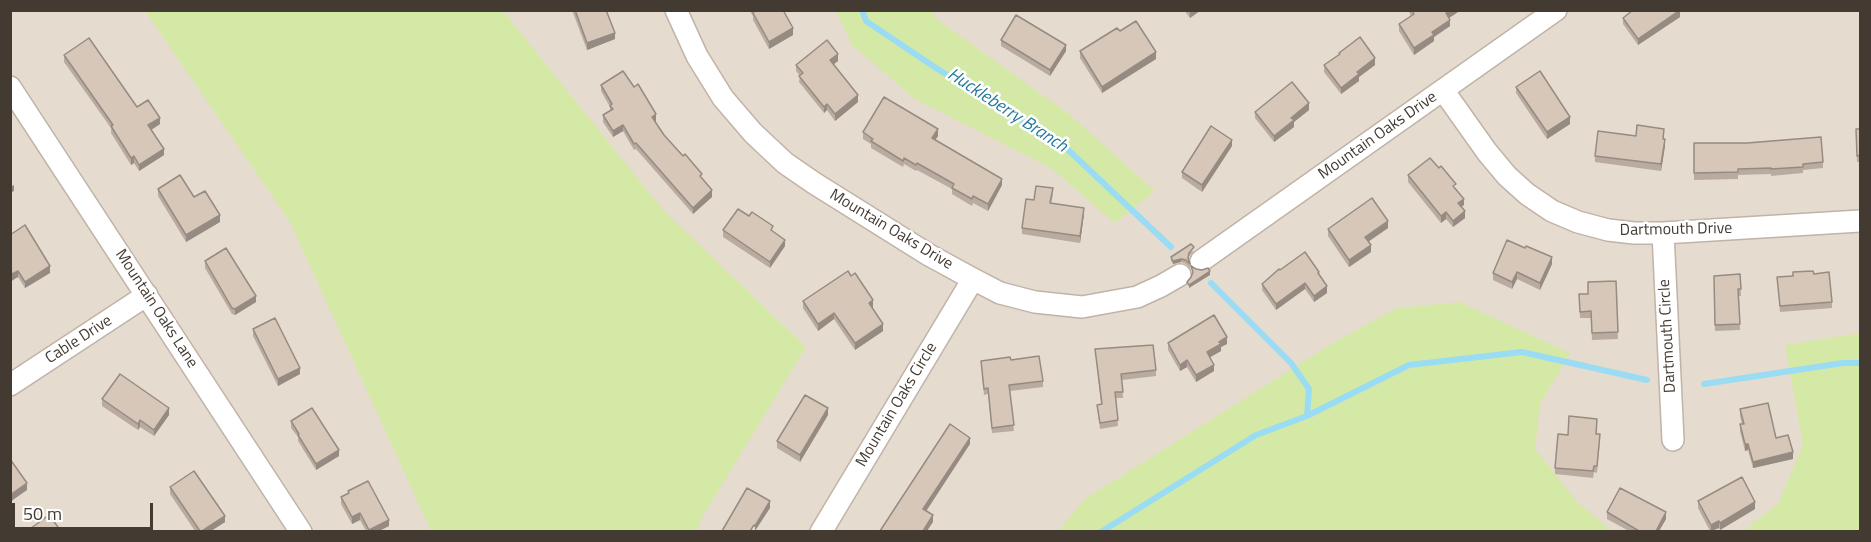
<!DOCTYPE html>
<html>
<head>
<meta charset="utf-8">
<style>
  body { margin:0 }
  #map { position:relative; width:1871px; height:542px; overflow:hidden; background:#f2eae1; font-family:"Titillium Web",sans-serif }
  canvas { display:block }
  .frame { position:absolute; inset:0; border:12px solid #433a32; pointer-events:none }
  .scale { position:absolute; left:12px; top:503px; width:141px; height:27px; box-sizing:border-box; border:3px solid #433a32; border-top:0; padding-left:8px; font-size:18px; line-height:21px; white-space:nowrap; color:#433a32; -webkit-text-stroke:4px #fff; paint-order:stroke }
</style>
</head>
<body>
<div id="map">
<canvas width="1871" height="542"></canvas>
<div class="frame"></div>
<div class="scale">50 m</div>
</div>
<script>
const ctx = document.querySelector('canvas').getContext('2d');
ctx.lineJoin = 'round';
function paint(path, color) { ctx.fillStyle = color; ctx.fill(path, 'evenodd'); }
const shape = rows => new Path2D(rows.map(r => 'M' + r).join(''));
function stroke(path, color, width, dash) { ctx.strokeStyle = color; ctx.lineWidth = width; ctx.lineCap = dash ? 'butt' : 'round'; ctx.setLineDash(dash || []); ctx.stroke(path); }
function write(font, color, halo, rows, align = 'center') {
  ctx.font = font + ' "Titillium Web",sans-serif'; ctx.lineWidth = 5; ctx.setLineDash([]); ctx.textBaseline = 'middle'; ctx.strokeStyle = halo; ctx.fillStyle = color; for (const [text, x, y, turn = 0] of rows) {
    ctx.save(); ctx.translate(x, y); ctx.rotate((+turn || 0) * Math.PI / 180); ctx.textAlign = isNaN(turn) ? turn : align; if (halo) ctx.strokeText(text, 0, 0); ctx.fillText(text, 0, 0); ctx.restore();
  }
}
paint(shape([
  [11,11,1860,11,1860,531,11,531]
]), '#e6dbcf');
paint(shape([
  [145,11,503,11,663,210,806,347,704,514,696,531,431,531,290,222],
  [836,11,933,11,935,18,1069,114,1155,191,1115,223,1051,168,915,99,852,45],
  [1460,302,1570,353,1540,404,1535,449,1578,503,1612,531,1057,532,1085,499,1333,343,1397,308],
  [1860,333,1860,531,1743,531,1778,504,1803,445,1785,345]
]), '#d5e9a7');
stroke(shape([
  [862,10,866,21,936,68,1064,146,1171,247],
  [1211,283,1291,363,1309,389,1307,416],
  [1704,384,1843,363,1860,363],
  [1101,532,1256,435,1307,416,1409,365,1522,352,1647,380]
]), '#99dcf3', 6);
const minor = shape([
  [676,10,697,56,723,98,753,133,785,163,814,183,929,255,973,279,1000,293,1035,302,1082,307,1137,297,1161,286,1180,275],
  [10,87,301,532],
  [1443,90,1487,152,1507,176,1527,194,1552,211,1578,222,1608,230,1634,233,1663,233,1860,221],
  [1663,233,1673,440],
  [1201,261,1556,10],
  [10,385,147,295],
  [821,532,973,279]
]);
stroke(minor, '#c0b3a7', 24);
stroke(minor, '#fff', 21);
paint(shape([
  [572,10,606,10,615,39,587,50],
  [749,10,783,10,793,35,769,49,753,20,753,16],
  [1184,10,1201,10,1190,18],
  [1408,10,1461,10,1449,18,1450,26,1434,37,1434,41,1414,55,1399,31,1399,24,1411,16],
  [1680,17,1638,45,1623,24,1623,18],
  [1120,31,1156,59,1102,93,1080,58,1080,51],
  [1001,40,1066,51,1050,76,1001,46],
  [1339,53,1375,65,1359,77,1359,81,1341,94,1324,72,1324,65,1339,55],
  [64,55,160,124,151,130,164,155,139,171,134,163,131,165,111,133,111,128,64,62],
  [838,61,834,64,858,102,835,121,827,110,824,113,799,82,800,76,796,71,796,65],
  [601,85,656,121,655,121,664,135,702,179,712,197,693,214,636,149,634,150,623,131,613,137,603,122,603,115,610,111,610,107,601,91],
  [1516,87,1570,124,1547,139,1516,93],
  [1309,110,1294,122,1294,127,1274,142,1255,118,1255,112],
  [1856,129,1860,129,1860,162,1857,162],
  [863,132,938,136,935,140,1002,185,988,211,973,203,972,206,952,194,952,189,917,170,916,171,904,164,903,167,871,148,871,144,863,139],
  [1636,136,1664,136,1664,139,1665,146,1661,171,1595,162,1595,156],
  [1694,143,1823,162,1823,168,1803,170,1803,173,1771,176,1771,174,1738,175,1738,179,1694,180],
  [1232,146,1202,192,1182,178,1182,172],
  [1408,175,1456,189,1464,205,1461,207,1465,218,1453,227,1446,219,1441,223,1408,182],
  [158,189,194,197,220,222,186,242,158,196],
  [1053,195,1051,203,1084,214,1080,243,1022,234,1022,228,1034,200],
  [1388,228,1369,241,1371,252,1349,267,1328,236,1328,229],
  [723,230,773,232,785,246,770,268,723,237],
  [10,235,50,273,25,288,18,277],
  [1194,251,1189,256,1189,259,1190,268,1186,264,1181,262,1173,264,1171,261,1171,257],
  [205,261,256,302,235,315,232,314,205,268],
  [1552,264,1540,290,1517,279,1512,289,1493,280,1493,273],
  [1280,270,1319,275,1327,293,1314,302,1305,289,1276,310,1262,290,1262,284],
  [1740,274,1741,296,1739,296,1740,330,1715,331,1714,276],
  [1814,274,1832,302,1832,308,1780,312,1777,277],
  [851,276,873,307,872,308,883,331,855,350,834,319,818,331,803,308,803,301],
  [1616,281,1618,339,1592,340,1591,318,1580,318,1579,294,1588,294],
  [253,329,300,374,278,386,253,336],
  [1168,343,1227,344,1221,347,1221,351,1210,357,1214,371,1196,382,1187,367,1180,371,1168,350],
  [1095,349,1156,370,1156,376,1122,380,1123,398,1116,398,1118,426,1100,429,1097,405,1101,404],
  [1011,360,1043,381,1043,387,1010,391,1014,431,992,433,988,394,984,395,981,361],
  [102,399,169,415,154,436,140,427,138,430,102,406],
  [1740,409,1776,438,1793,459,1753,468,1748,450,1745,451,1740,431,1740,424,1742,424,1740,416],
  [828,415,800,462,777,448,777,441],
  [291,421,339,456,316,470,298,441,298,437,291,428],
  [1596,434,1600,440,1597,473,1594,472,1593,478,1555,474,1555,468,1568,435],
  [170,487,225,522,211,531,195,531,170,494],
  [348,491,389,526,379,531,366,531,360,520,352,524,341,504,341,497,348,494],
  [1698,501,1755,509,1720,530,1719,528,1710,531,1698,508],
  [1607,512,1666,519,1659,531,1629,531,1607,519]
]), '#b9ab9f');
paint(shape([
  [1192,10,1201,10,1190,18,1190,12],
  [1450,10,1461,10,1446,20,1446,13],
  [1680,10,1680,17,1638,45,1638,39],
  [1450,20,1450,26,1434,37,1434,41,1414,55,1414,48,1432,32],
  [793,28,793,35,769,49,769,42],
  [615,33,615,39,587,50,587,43],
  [1066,45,1066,51,1050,76,1050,70],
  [1156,52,1156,59,1102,93,1102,87],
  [838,54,838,61,830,67,830,60],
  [1375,58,1375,65,1359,77,1359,81,1341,94,1341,88,1357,72],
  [858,95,858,102,835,121,835,114],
  [1309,103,1309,110,1294,122,1294,127,1274,142,1274,136,1291,118],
  [827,104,827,110,824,113,824,107],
  [656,114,656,121,652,123,652,117],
  [1570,117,1570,124,1547,139,1547,132],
  [160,118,160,124,148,132,148,125],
  [623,125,623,131,613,137,613,131],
  [938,129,938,136,932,145,932,138],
  [1665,139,1665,146,1661,171,1661,164],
  [1232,140,1232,146,1202,192,1202,185],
  [164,149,164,155,139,171,139,165],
  [134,156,134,163,131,165,131,158],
  [1002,179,1002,185,988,211,988,204],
  [14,185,14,191,10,193,10,187],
  [712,190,712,197,693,214,693,208],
  [1464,199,1464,205,1458,209,1458,203],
  [1084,208,1084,214,1080,243,1080,236],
  [1465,211,1465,218,1453,227,1453,221],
  [1446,212,1446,219,1441,223,1441,216],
  [220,215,220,222,186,242,186,235],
  [1388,221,1388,228,1365,244,1365,237],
  [785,240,785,246,770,268,770,262],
  [1371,245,1371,252,1349,267,1349,260],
  [1552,257,1552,264,1540,290,1540,283],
  [1181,259,1181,262,1173,264,1173,261],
  [50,266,50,273,25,288,25,282],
  [18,271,18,277,10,282,10,275],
  [1210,271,1210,275,1189,288,1189,285],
  [1517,272,1517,279,1512,289,1512,282],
  [1305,283,1305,289,1276,310,1276,304],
  [1327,286,1327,293,1314,302,1314,296],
  [256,296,256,302,235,315,235,309],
  [873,300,873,307,869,310,869,303],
  [834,313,834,319,818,331,818,324],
  [883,324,883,331,855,350,855,343],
  [1227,337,1227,344,1221,347,1221,351,1207,359,1207,352,1219,342],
  [1187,360,1187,367,1180,371,1180,365],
  [1214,365,1214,371,1196,382,1196,375],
  [300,368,300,374,278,386,278,379],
  [169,408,169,415,154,436,154,430],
  [828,408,828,415,800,462,800,455],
  [140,420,140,427,138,430,138,424],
  [970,438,970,444,923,516,923,509],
  [1745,444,1748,444,1748,450,1745,451],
  [339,450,339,456,316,470,316,464],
  [1793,452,1793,459,1753,468,1753,462],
  [27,483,27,490,10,502,10,495],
  [770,501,770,508,755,531,755,526],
  [1755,502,1755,509,1720,530,1720,523],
  [1666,512,1666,519,1659,531,1656,531],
  [360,513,360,520,352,524,352,517],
  [933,515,933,522,927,531,923,531],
  [225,516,225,522,211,531,202,531],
  [389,520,389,526,379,531,369,531,369,530],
  [1719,521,1719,528,1711,531,1711,525]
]), '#968b82');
const building = shape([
  [575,10,606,10,615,33,587,43,575,10],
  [753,10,783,10,793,28,769,42,753,13,754,12,753,10],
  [1412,10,1450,10,1446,13,1450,20,1432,32,1434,35,1414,48,1399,24,1414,14,1412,10],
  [1633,10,1680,10,1638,39,1623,18,1633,10],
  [1016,15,1066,45,1050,70,1001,40,1016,15],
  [1136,21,1156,52,1102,87,1080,51,1117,28,1120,31,1136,21],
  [1360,37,1375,58,1357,72,1359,74,1341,88,1324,65,1340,54,1339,53,1360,37],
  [89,38,137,107,148,100,160,118,148,125,164,149,139,165,134,156,131,158,111,126,113,125,64,55,89,38],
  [827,40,838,54,830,60,858,95,835,114,827,104,824,107,799,76,803,73,796,65,827,40],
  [623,71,634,87,638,84,656,114,652,117,664,135,683,156,685,154,702,174,700,176,712,190,693,208,636,143,634,144,623,125,613,131,603,115,613,109,610,106,612,104,601,85,623,71],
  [1540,71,1570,117,1547,132,1516,87,1540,71],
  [1292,82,1309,103,1291,118,1294,120,1274,136,1255,112,1292,82],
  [884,97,938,129,932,138,1002,179,988,204,973,196,972,199,952,188,954,184,917,163,916,165,904,158,903,161,871,141,873,139,863,132,884,97],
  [1637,125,1664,129,1663,139,1665,139,1661,164,1595,156,1598,131,1636,136,1637,125],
  [1211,126,1232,140,1202,185,1182,172,1211,126],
  [1856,129,1860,129,1860,155,1857,156,1856,129],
  [1821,137,1823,162,1803,164,1803,167,1771,169,1771,168,1738,169,1738,172,1694,173,1694,143,1747,143,1821,137],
  [1430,158,1439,168,1441,166,1456,184,1453,186,1464,199,1458,203,1465,211,1453,221,1446,212,1441,216,1408,175,1430,158],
  [180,175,194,197,205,191,220,215,186,235,158,189,180,175],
  [1036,186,1053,188,1050,203,1084,208,1080,236,1022,228,1026,199,1034,200,1036,186],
  [1372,198,1388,221,1365,237,1371,245,1349,260,1328,229,1372,198],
  [738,209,749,216,752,212,773,226,771,230,785,240,770,262,723,230,738,209],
  [25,225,50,266,25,282,18,271,10,275,10,235,25,225],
  [1507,240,1525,248,1526,246,1552,257,1540,283,1517,272,1512,282,1493,273,1507,240],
  [1191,244,1194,247,1189,253,1188,258,1190,264,1186,260,1181,259,1173,261,1171,257,1191,244],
  [226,248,256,296,235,309,232,308,205,261,226,248],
  [1305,252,1319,272,1318,273,1327,286,1314,296,1305,283,1276,304,1262,284,1279,269,1280,270,1305,252],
  [1191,266,1196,269,1202,270,1208,268,1210,271,1189,285,1187,282,1191,277,1193,272,1191,266],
  [848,271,851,276,855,273,873,300,869,303,883,324,855,343,834,313,818,324,803,301,848,271],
  [1813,271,1814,274,1829,272,1832,302,1780,306,1777,277,1793,276,1793,272,1813,271],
  [1740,274,1741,289,1738,289,1740,324,1715,325,1714,276,1740,274],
  [1616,281,1618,332,1592,333,1591,311,1580,312,1579,294,1588,294,1588,282,1616,281],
  [1214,315,1227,337,1219,342,1221,344,1207,352,1214,365,1196,375,1187,360,1180,365,1168,343,1214,315],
  [275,318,300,368,278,379,253,329,275,318],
  [1153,345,1156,370,1121,374,1123,392,1115,392,1118,420,1100,423,1097,405,1102,404,1095,349,1153,345],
  [1039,356,1043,381,1009,385,1014,425,992,428,988,388,984,389,981,361,1010,357,1011,360,1039,356],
  [120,374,169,408,154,430,140,420,138,424,102,399,120,374],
  [805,395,828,408,800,455,777,441,805,395],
  [1768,403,1776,438,1788,435,1793,452,1753,462,1748,444,1745,444,1740,424,1744,424,1740,409,1768,403],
  [312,408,339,450,316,464,298,435,299,434,291,421,312,408],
  [1569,416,1597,419,1596,434,1600,434,1597,466,1594,466,1593,471,1555,468,1558,434,1568,435,1569,416],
  [950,424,970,438,923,509,933,515,923,531,880,531,950,424],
  [10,459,27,483,10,495,10,459],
  [194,471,225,516,202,531,200,531,170,487,194,471],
  [1742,477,1755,502,1720,523,1719,521,1711,525,1698,501,1742,477],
  [368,481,389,520,369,530,360,513,352,517,341,497,349,493,348,491,368,481],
  [747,488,770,501,755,526,754,525,750,531,722,531,747,488],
  [1620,488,1666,512,1656,531,1639,531,1607,512,1620,488],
  [49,515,61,531,27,531,49,515]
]);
paint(building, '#d7c7b9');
stroke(building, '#968b82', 1.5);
write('16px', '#433a32', '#fff', [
  ["Mountain Oaks Drive",1378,136,-35],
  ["Mountain Oaks Drive",891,230,31],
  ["Dartmouth Drive",1676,230,-1],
  ["Mountain Oaks Lane",156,309,57],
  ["Dartmouth Circle",1668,336,-93],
  ["Cable Drive",79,340,-33],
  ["Mountain Oaks Circle",897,405,-59]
]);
write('italic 18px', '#257a9a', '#fff', [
  ["Huckleberry Branch",1007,111,33]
]);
</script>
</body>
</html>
